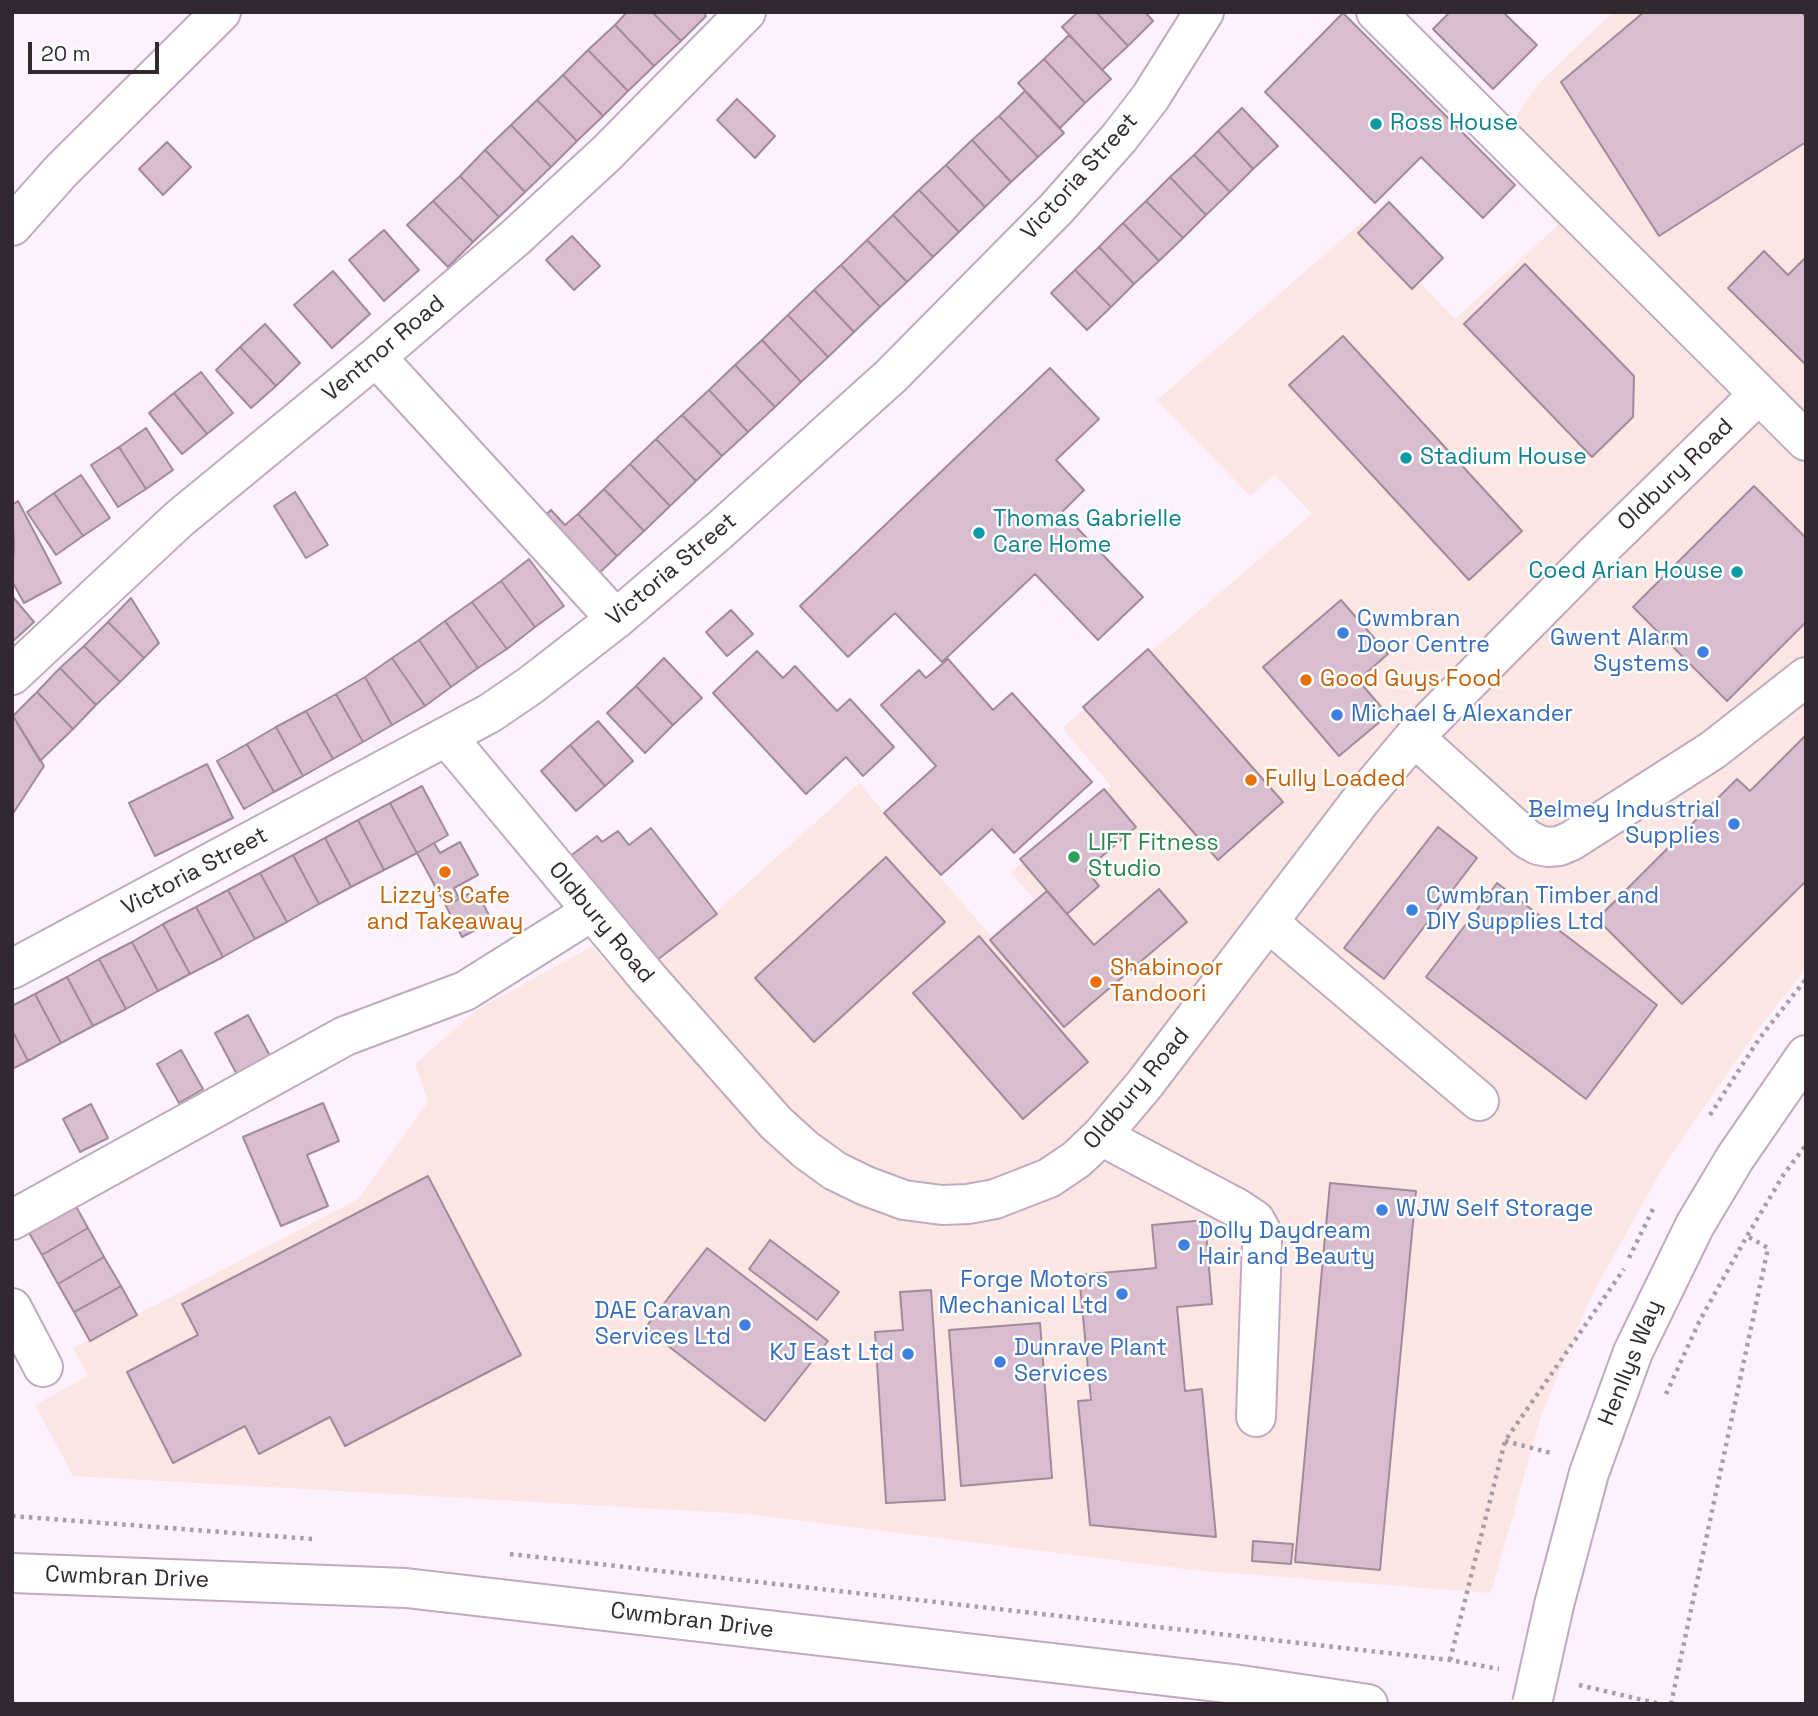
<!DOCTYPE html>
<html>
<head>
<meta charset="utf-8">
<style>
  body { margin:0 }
  #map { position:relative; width:1818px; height:1716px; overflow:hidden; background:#fef1fe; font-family:"Space Grotesk",sans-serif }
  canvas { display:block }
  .frame { position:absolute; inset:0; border:14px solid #312830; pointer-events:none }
  .scale { position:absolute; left:28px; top:42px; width:131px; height:32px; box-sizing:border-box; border:4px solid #312830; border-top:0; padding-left:9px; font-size:21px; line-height:24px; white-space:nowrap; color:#312830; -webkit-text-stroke:5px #fff; paint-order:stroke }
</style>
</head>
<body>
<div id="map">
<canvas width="1818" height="1716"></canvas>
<div class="frame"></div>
<div class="scale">20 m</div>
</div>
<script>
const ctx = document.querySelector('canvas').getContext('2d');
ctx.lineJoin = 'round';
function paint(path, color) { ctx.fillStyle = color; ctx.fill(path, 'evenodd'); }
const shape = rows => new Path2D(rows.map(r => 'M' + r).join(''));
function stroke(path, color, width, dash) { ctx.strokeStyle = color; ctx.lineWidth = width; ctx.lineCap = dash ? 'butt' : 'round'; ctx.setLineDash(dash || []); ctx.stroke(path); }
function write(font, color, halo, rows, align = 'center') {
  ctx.font = font + ' "Space Grotesk",sans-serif'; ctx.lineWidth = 5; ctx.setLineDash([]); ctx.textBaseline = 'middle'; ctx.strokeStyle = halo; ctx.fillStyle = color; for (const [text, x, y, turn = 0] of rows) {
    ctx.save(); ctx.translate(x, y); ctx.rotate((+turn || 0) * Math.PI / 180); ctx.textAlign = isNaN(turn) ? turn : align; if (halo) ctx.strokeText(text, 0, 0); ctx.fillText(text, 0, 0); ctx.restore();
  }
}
paint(shape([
  [1613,12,1806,12,1806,969,1755,1033,1662,1169,1591,1297,1542,1413,1491,1593,1192,1570,747,1514,73,1476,35,1405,88,1376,73,1348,358,1199,428,1102,415,1064,475,1011,592,946,630,989,859,783,991,936,1034,899,1011,873,1111,786,1062,728,1312,514,1275,475,1250,496,1157,400,1362,222,1455,319,1558,225,1489,153,1541,81]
]), '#fce6e3');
const building = shape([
  [627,12,652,12,681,41,654,66,615,25,627,12],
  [652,12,703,12,706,16,681,41,652,12],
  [1078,12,1096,12,1128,46,1102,70,1062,27,1078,12],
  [1096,12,1145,12,1153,21,1128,46,1096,12],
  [1450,12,1503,12,1537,45,1493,89,1433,29,1450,12],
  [1644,12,1802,12,1806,18,1806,142,1659,236,1561,82,1644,12],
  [1343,13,1515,185,1483,218,1421,157,1375,203,1265,92,1343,13],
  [615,25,654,66,628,91,588,50,615,25],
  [1069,35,1111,79,1085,103,1044,59,1069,35],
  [588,50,628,91,603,116,563,75,588,50],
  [1044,59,1085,103,1060,128,1018,83,1044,59],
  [563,75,603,116,577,141,537,100,563,75],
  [1025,91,1064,133,1038,157,999,116,1025,91],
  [737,99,775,136,755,158,717,120,737,99],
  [537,100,577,141,551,167,511,125,537,100],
  [1242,108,1278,146,1253,169,1218,131,1242,108],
  [999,116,1038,157,1011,182,972,140,999,116],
  [511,125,551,167,525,192,485,150,511,125],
  [1218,131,1253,169,1230,192,1194,155,1218,131],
  [972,140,1011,182,985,207,946,165,972,140],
  [167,142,191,167,163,195,139,169,167,142],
  [485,150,525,192,499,217,460,176,485,150],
  [1194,155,1230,192,1206,215,1170,177,1194,155],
  [946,165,985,207,959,232,919,190,946,165],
  [460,176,499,217,473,242,433,201,460,176],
  [1170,177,1206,215,1183,238,1146,201,1170,177],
  [919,190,959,232,933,257,893,215,919,190],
  [433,201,473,242,448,267,407,225,433,201],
  [1146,201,1183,238,1159,261,1123,223,1146,201],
  [1389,202,1443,258,1412,289,1358,233,1389,202],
  [893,215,933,257,907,282,867,240,893,215],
  [1123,223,1159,261,1134,284,1099,247,1123,223],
  [384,230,419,270,384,301,349,260,384,230],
  [572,236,600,266,574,290,546,260,572,236],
  [867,240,907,282,880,307,841,265,867,240],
  [1099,247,1134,284,1111,307,1075,270,1099,247],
  [1764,251,1788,275,1804,259,1806,261,1806,365,1728,288,1764,251],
  [1525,264,1634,376,1633,417,1592,457,1464,324,1525,264],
  [841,265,880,307,854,332,814,290,841,265],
  [1075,270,1111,307,1087,330,1051,293,1075,270],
  [333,271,370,314,332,348,294,305,333,271],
  [814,290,854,332,828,357,788,315,814,290],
  [788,315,828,357,801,382,762,340,788,315],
  [265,324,300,363,276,386,240,347,265,324],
  [1343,336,1522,531,1469,580,1289,385,1343,336],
  [762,340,801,382,775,407,735,365,762,340],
  [240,347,276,386,251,408,216,370,240,347],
  [735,365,775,407,748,432,709,390,735,365],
  [1050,368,1099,419,1056,460,1084,490,1062,512,1143,597,1098,640,1035,574,942,662,895,613,848,657,800,606,1050,368],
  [201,372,233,413,207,434,174,393,201,372],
  [709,390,748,432,722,456,682,415,709,390],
  [174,393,207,434,182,454,149,413,174,393],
  [682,415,722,456,696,481,656,439,682,415],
  [146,428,173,470,146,489,119,447,146,428],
  [656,439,696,481,670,506,630,464,656,439],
  [119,447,146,489,118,507,91,465,119,447],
  [630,464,670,506,644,531,604,489,630,464],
  [81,475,110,518,83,536,54,493,81,475],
  [1754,486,1806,538,1806,622,1727,701,1633,607,1754,486],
  [604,489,644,531,617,556,578,514,604,489],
  [295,492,328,545,306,558,274,506,295,492],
  [54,493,83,536,56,555,27,512,54,493],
  [18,501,61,583,24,603,12,581,14,546,12,505,18,501],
  [551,510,565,525,578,514,617,556,591,581,536,523,551,510],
  [529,559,564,606,535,627,501,581,529,559],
  [501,581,535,627,507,649,472,602,501,581],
  [12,596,34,622,12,642,12,596],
  [131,598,159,643,144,658,108,622,131,598],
  [1341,600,1388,654,1358,680,1388,715,1339,756,1263,667,1341,600],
  [472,602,507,649,478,668,445,621,472,602],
  [731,610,753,634,727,656,706,632,731,610],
  [445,621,478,668,451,687,419,640,445,621],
  [108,622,144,658,120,682,84,646,108,622],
  [419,640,451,687,425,706,392,658,419,640],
  [84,646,120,682,96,705,60,668,84,646],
  [1148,649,1283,802,1218,860,1083,707,1148,649],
  [757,651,783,678,795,666,837,711,850,699,894,747,863,776,846,757,806,794,713,693,757,651],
  [392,658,425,706,392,725,365,677,392,658],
  [664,658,702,698,673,725,636,686,664,658],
  [948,659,993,710,1012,693,1092,782,1014,853,992,829,941,875,884,813,936,766,881,705,919,670,926,678,948,659],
  [60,668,96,705,73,729,37,692,60,668],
  [365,677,392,725,363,742,336,694,365,677],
  [636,686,673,725,645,753,607,713,636,686],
  [37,692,73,729,40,761,13,716,37,692],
  [336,694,363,742,333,759,306,711,336,694],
  [306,711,333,759,303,776,276,727,306,711],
  [13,716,44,766,12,815,12,717,13,716],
  [598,721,633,761,605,786,570,745,598,721],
  [276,727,303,776,274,792,247,744,276,727],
  [1806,735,1806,881,1682,1004,1597,919,1737,779,1750,791,1806,735],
  [247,744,274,792,244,809,217,761,247,744],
  [570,745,605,786,576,811,541,771,570,745],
  [207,764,233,818,155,856,129,803,207,764],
  [422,786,448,835,417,853,390,803,422,786],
  [1104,789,1136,827,1086,870,1099,886,1067,914,1020,859,1104,789],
  [390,803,417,853,384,870,358,820,390,803],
  [358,820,384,870,351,887,325,838,358,820],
  [1438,827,1477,858,1384,979,1344,948,1438,827],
  [651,828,717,914,652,964,569,857,597,836,602,842,618,831,629,845,651,828],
  [325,838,351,887,319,904,293,855,325,838],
  [460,842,478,875,454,888,459,899,446,906,417,853,434,843,440,853,460,842],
  [293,855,319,904,287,922,260,873,293,855],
  [886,857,945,922,814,1042,755,978,886,857],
  [260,873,287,922,255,939,228,890,260,873],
  [1497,883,1657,1005,1586,1099,1426,977,1497,883],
  [1159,889,1187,922,1064,1027,990,940,1047,891,1094,945,1159,889],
  [228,890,255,939,223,957,196,907,228,890],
  [476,890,492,921,462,937,446,906,476,890],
  [196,907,223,957,190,974,163,924,196,907],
  [163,924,190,974,158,991,132,942,163,924],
  [979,936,1088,1062,1023,1119,913,993,979,936],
  [132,942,158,991,126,1009,99,959,132,942],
  [99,959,126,1009,93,1026,67,977,99,959],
  [67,977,93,1026,61,1043,35,994,67,977],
  [35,994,61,1043,28,1061,12,1030,12,1006,35,994],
  [248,1015,276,1067,242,1084,215,1033,248,1015],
  [12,1030,28,1061,12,1069,12,1030],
  [181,1050,203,1089,179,1103,157,1064,181,1050],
  [323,1103,339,1141,307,1155,328,1206,281,1226,243,1137,323,1103],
  [91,1104,108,1138,80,1152,63,1119,91,1104],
  [428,1176,521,1355,345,1446,330,1417,259,1454,245,1426,173,1463,127,1372,198,1335,182,1304,428,1176],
  [1330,1183,1416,1191,1380,1570,1295,1562,1330,1183],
  [72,1199,88,1228,42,1255,25,1226,72,1199],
  [1205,1220,1212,1304,1177,1307,1185,1391,1202,1389,1216,1537,1090,1525,1078,1401,1091,1400,1079,1275,1156,1268,1152,1225,1205,1220],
  [88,1228,104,1257,58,1284,42,1255,88,1228],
  [770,1240,839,1292,817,1320,749,1269,770,1240],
  [707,1248,828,1341,765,1421,645,1328,707,1248],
  [104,1257,121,1286,74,1312,58,1284,104,1257],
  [121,1286,137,1315,90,1341,74,1312,121,1286],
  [931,1290,945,1500,886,1503,875,1332,903,1330,900,1292,931,1290],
  [1040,1323,1052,1478,961,1486,949,1330,1040,1323],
  [1253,1541,1293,1544,1291,1564,1252,1561,1253,1541]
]);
paint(building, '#d7bdcf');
stroke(building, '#a28a9b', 2);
const minor = shape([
  [1376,12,1806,441],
  [12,226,61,171,221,12],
  [376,357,616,619],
  [12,675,179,519,376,357,516,237,607,153,746,12],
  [447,737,648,978,776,1123,806,1150,835,1171,866,1186,904,1200,942,1205,968,1204,995,1199,1049,1178,1077,1159,1101,1136,1144,1085,1361,800,1414,737,1594,555,1759,394],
  [1414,737,1527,839,1538,845,1548,847,1559,846,1571,841,1713,750,1806,677],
  [1268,922,1479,1101],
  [12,969,490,713,531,685,616,619,720,530,891,376,1056,209,1119,138,1150,98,1204,12],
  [1101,1136,1237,1208,1255,1220,1261,1231,1262,1242,1256,1417],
  [12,1220,345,1036,465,991,591,912],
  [12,1308,43,1367],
  [1554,1605,1589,1473,1633,1352,1695,1225,1735,1158,1806,1055]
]);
const major = shape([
  [12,1573,406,1588,1234,1684,1368,1704]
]);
stroke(minor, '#c0aac0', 42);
stroke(major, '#c0aac0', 42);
stroke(shape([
  [1710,1115,1759,1039,1806,979],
  [1629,1258,1653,1209],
  [1666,1394,1700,1320,1747,1236,1784,1174,1806,1145],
  [1505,1441,1551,1453],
  [12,1516,312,1539],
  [510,1554,1450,1660,1499,1669],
  [1450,1660,1505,1441,1624,1269],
  [1579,1685,1660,1704],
  [1671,1704,1768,1248,1747,1236]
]), '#a89da7', 4.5, [3.5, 5]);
stroke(minor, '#fff', 38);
stroke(major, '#fff', 38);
const minorBridge = shape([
  [1532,1704,1554,1605]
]);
stroke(minorBridge, '#c0aac0', 42, []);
stroke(minorBridge, '#fff', 38);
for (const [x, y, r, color] of [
  [1376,124,7,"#0f9aa8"],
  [1406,458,7,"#0f9aa8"],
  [979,533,7,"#0f9aa8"],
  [1737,572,7,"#0f9aa8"],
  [1343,633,7,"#3f7fe0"],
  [1703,652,7,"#3f7fe0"],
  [1306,680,7,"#e8710a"],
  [1337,715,7,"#3f7fe0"],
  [1251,780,7,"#e8710a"],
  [1734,824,7,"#3f7fe0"],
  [1074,857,7,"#2e9e5b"],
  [445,872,7,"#e8710a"],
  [1412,910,7,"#3f7fe0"],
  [1096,982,7,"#e8710a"],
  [1382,1210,7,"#3f7fe0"],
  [1184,1245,7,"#3f7fe0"],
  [1122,1294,7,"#3f7fe0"],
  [745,1325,7,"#3f7fe0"],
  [908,1354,7,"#3f7fe0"],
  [1000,1362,7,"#3f7fe0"]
]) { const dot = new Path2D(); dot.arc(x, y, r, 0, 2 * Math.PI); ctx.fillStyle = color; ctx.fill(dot); stroke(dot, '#fff', 2.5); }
write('23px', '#0d838f', '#fff', [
  ["Ross House",1390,124],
  ["Stadium House",1420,458],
  ["Thomas Gabrielle",993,520],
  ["Care Home",993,546],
  ["Coed Arian House",1723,572,"right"]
], 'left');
write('23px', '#312830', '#fff', [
  ["Victoria Street",1080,177,-48],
  ["Ventnor Road",384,349,-40],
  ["Oldbury Road",1676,475,-44],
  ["Victoria Street",672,570,-40],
  ["Victoria Street",195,872,-28],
  ["Oldbury Road",601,923,50],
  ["Oldbury Road",1137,1089,-50],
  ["Henllys Way",1631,1363,-68],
  ["Cwmbran Drive",127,1578,2],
  ["Cwmbran Drive",692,1621,7]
]);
write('23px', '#366cbe', '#fff', [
  ["Cwmbran",1357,620],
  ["Door Centre",1357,646],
  ["Gwent Alarm",1689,639,"right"],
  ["Systems",1689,665,"right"],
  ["Michael & Alexander",1351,715],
  ["Belmey Industrial",1720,811,"right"],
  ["Supplies",1720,837,"right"],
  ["Cwmbran Timber and",1426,897],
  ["DIY Supplies Ltd",1426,923],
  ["WJW Self Storage",1396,1210],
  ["Dolly Daydream",1198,1232],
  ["Hair and Beauty",1198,1258],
  ["Forge Motors",1108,1281,"right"],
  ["Mechanical Ltd",1108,1307,"right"],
  ["DAE Caravan",731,1312,"right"],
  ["Services Ltd",731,1338,"right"],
  ["Dunrave Plant",1014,1349],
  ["Services",1014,1375],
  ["KJ East Ltd",894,1354,"right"]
], 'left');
write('23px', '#c56008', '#fff', [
  ["Good Guys Food",1320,680],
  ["Fully Loaded",1265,780],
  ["Lizzy's Cafe",445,897,"center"],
  ["and Takeaway",445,923,"center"],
  ["Shabinoor",1110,969],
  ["Tandoori",1110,995]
], 'left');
write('23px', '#27864d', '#fff', [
  ["LIFT Fitness",1088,844],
  ["Studio",1088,870]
], 'left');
</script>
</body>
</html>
